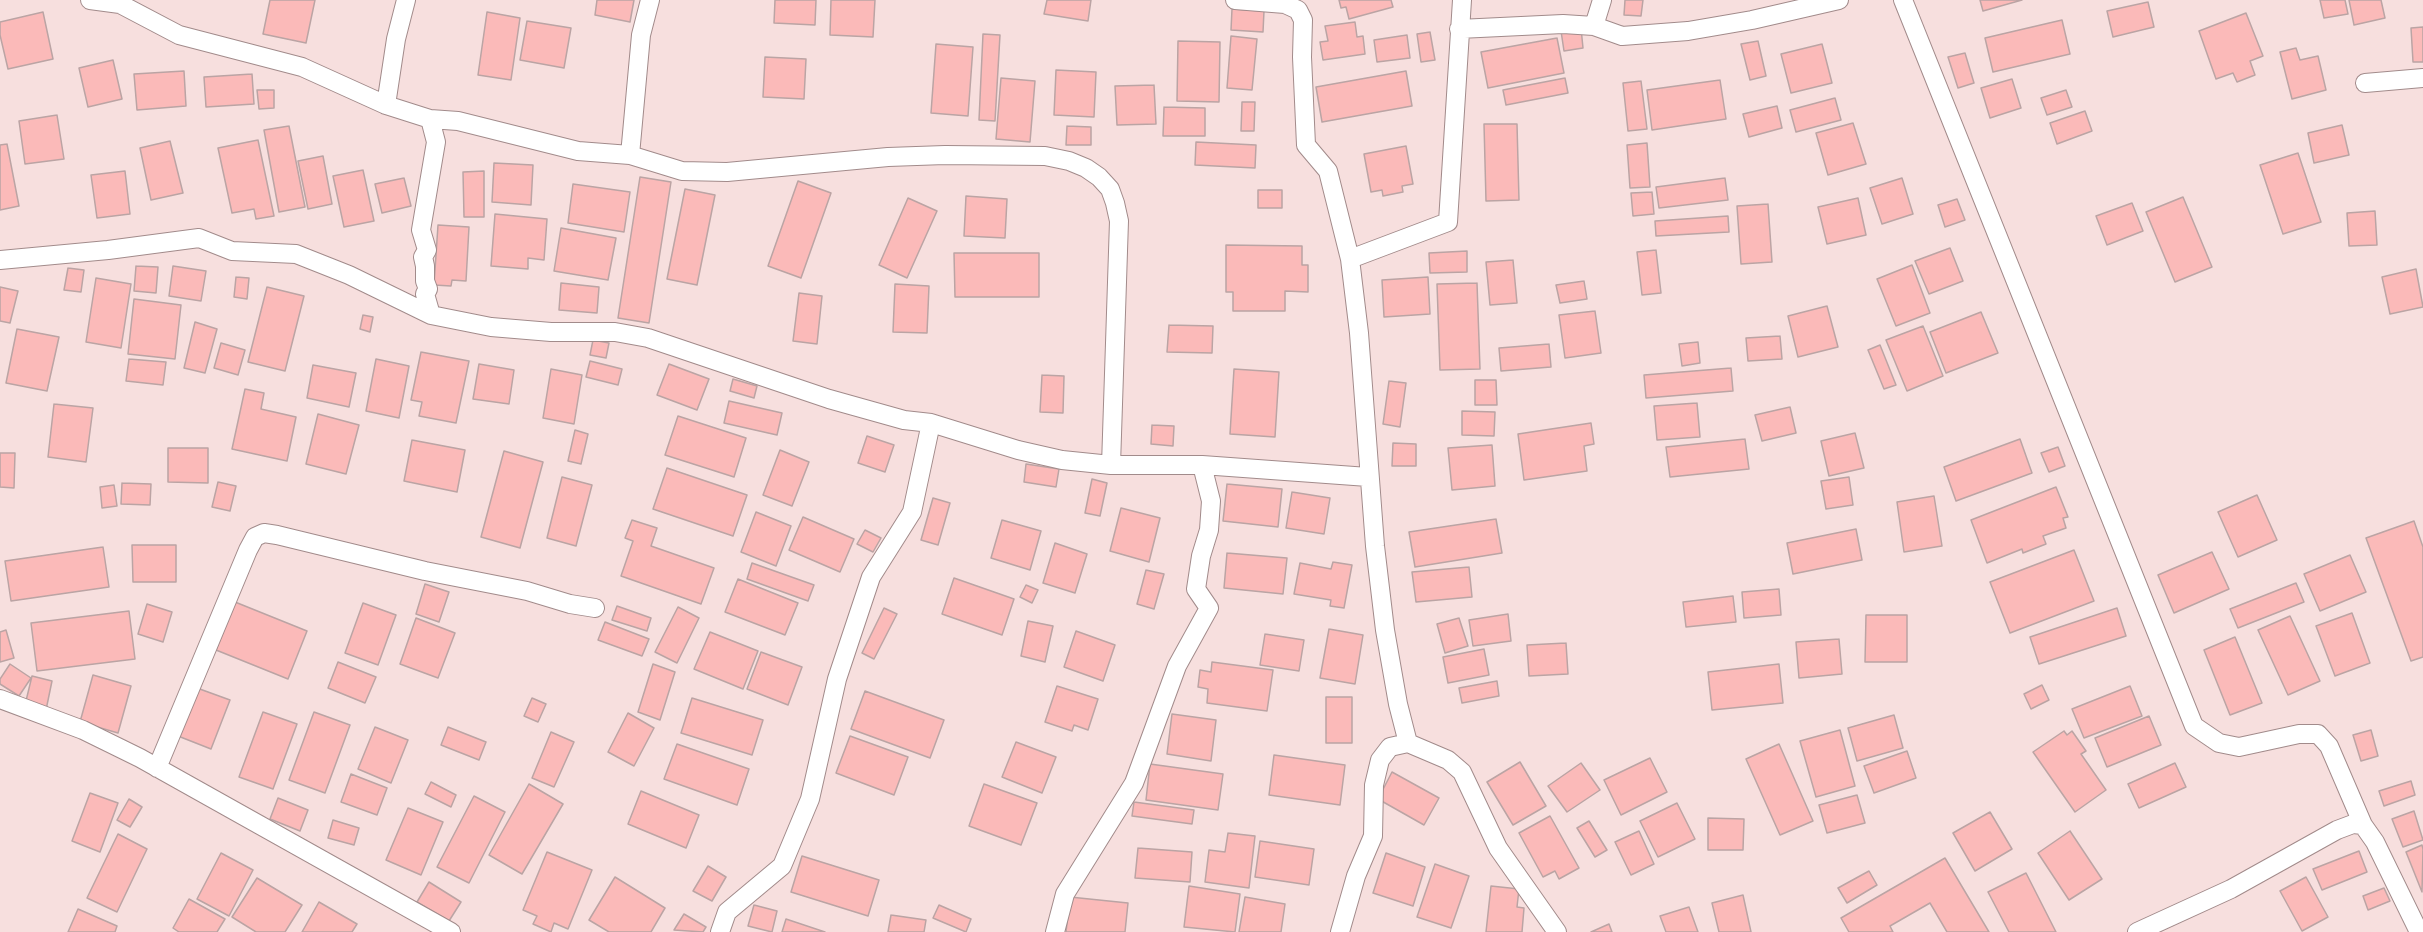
<!DOCTYPE html>
<html>
<head>
<meta charset="utf-8">
<style>
  body { margin:0 }
  canvas { display:block; background:#f7dfde }
</style>
</head>
<body>
<canvas width="2423" height="932"></canvas>
<script>
const ctx = document.querySelector('canvas').getContext('2d');
ctx.lineJoin = 'round';
function paint(path, color) { ctx.fillStyle = color; ctx.fill(path, 'evenodd'); }
const shape = rows => new Path2D(rows.map(r => 'M' + r).join(''));
function stroke(path, color, width, dash) { ctx.strokeStyle = color; ctx.lineWidth = width; ctx.lineCap = dash ? 'butt' : 'round'; ctx.setLineDash(dash || []); ctx.stroke(path); }
const building = shape([
  [270,0,315,0,306,43,263,34,270,0],
  [597,0,634,0,630,22,595,15,597,0],
  [775,0,816,0,815,25,774,23,775,0],
  [831,0,875,0,873,37,830,35,831,0],
  [1047,0,1091,0,1088,21,1044,14,1047,0],
  [1339,0,1391,0,1393,7,1349,19,1346,7,1341,8,1339,0],
  [1625,0,1643,0,1641,16,1624,15,1625,0],
  [1980,0,2022,0,1983,11,1980,0],
  [2320,0,2345,0,2348,14,2324,18,2320,0],
  [2349,0,2381,0,2385,18,2354,25,2349,0],
  [2148,2,2154,27,2113,37,2107,11,2148,2],
  [1232,9,1264,11,1263,32,1231,30,1232,9],
  [43,12,53,59,8,69,0,35,0,22,43,12],
  [487,12,520,18,511,80,478,75,487,12],
  [2246,13,2263,56,2250,61,2255,75,2237,82,2233,73,2216,79,2199,31,2246,13],
  [2062,20,2070,54,1993,72,1985,38,2062,20],
  [527,21,571,28,564,68,520,60,527,21],
  [1355,22,1357,37,1363,36,1365,54,1323,60,1320,42,1328,41,1325,26,1355,22],
  [2423,27,2423,62,2413,62,2411,28,2423,27],
  [1581,28,1583,48,1564,51,1561,31,1581,28],
  [1430,32,1435,60,1421,62,1417,34,1430,32],
  [983,34,1000,35,995,121,979,120,983,34],
  [1407,35,1410,58,1377,62,1374,40,1407,35],
  [1231,36,1257,39,1252,90,1227,88,1231,36],
  [1557,38,1564,73,1488,88,1481,52,1557,38],
  [1178,41,1220,42,1219,102,1177,101,1178,41],
  [1758,41,1766,76,1750,80,1741,44,1758,41],
  [936,44,973,47,968,116,931,113,936,44],
  [1822,44,1832,83,1791,93,1781,54,1822,44],
  [2296,48,2300,60,2318,56,2326,90,2292,99,2280,52,2296,48],
  [1965,53,1974,83,1958,88,1948,57,1965,53],
  [765,57,806,59,804,99,763,97,765,57],
  [113,60,122,99,88,107,79,68,113,60],
  [1056,70,1096,72,1094,117,1054,115,1056,70],
  [184,71,186,106,137,110,134,74,184,71],
  [1406,71,1412,106,1322,122,1316,87,1406,71],
  [252,74,254,104,206,107,204,77,252,74],
  [1001,78,1035,81,1030,142,996,139,1001,78],
  [1565,78,1568,93,1506,105,1503,90,1565,78],
  [2012,79,2021,108,1990,118,1981,88,2012,79],
  [1720,80,1726,119,1652,130,1647,90,1720,80],
  [1641,81,1647,129,1628,131,1623,83,1641,81],
  [1154,85,1156,124,1117,125,1115,86,1154,85],
  [257,90,274,90,274,108,259,109,257,90],
  [2066,90,2072,107,2047,115,2041,98,2066,90],
  [1835,98,1841,120,1796,132,1790,110,1835,98],
  [1242,102,1255,102,1254,131,1241,131,1242,102],
  [1777,106,1782,128,1749,137,1743,114,1777,106],
  [1164,107,1205,108,1205,136,1163,136,1164,107],
  [2085,111,2092,131,2057,144,2050,123,2085,111],
  [57,115,64,159,25,164,19,121,57,115],
  [1853,123,1866,164,1828,175,1816,133,1853,123],
  [1484,124,1517,124,1519,200,1486,201,1484,124],
  [2342,125,2349,155,2314,163,2308,133,2342,125],
  [289,126,305,207,279,212,264,130,289,126],
  [1067,126,1091,127,1091,145,1066,145,1067,126],
  [258,140,274,216,256,219,254,209,232,213,218,148,258,140],
  [170,141,183,193,151,200,140,148,170,141],
  [1196,142,1256,145,1255,168,1195,165,1196,142],
  [1647,143,1650,187,1630,188,1627,145,1647,143],
  [7,144,19,206,0,210,0,145,7,144],
  [1406,146,1413,184,1402,186,1403,192,1383,196,1382,190,1371,192,1364,154,1406,146],
  [2298,153,2321,222,2283,234,2260,165,2298,153],
  [323,156,332,204,308,209,298,161,323,156],
  [494,163,533,165,531,205,492,202,494,163],
  [363,170,374,221,344,227,333,176,363,170],
  [125,171,130,214,97,218,91,175,125,171],
  [484,171,484,217,464,217,463,172,484,171],
  [640,177,671,182,649,323,618,318,640,177],
  [404,178,411,206,382,213,375,184,404,178],
  [1725,178,1728,200,1659,208,1656,187,1725,178],
  [1902,178,1913,214,1882,224,1870,188,1902,178],
  [798,181,831,193,801,278,768,266,798,181],
  [573,184,630,192,624,232,568,223,573,184],
  [685,189,715,195,697,285,667,279,685,189],
  [1258,190,1282,190,1282,208,1258,208,1258,190],
  [1652,192,1654,214,1633,216,1631,193,1652,192],
  [966,196,1007,199,1005,238,964,236,966,196],
  [2183,197,2212,267,2175,282,2146,212,2183,197],
  [908,198,937,211,907,278,879,265,908,198],
  [1858,198,1866,235,1827,244,1818,207,1858,198],
  [1957,199,1965,220,1945,227,1938,205,1957,199],
  [2132,203,2143,231,2107,245,2096,216,2132,203],
  [1768,204,1772,262,1741,264,1737,206,1768,204],
  [2375,211,2377,245,2349,246,2347,213,2375,211],
  [495,214,547,219,544,260,528,258,528,269,491,266,495,214],
  [1728,216,1729,232,1656,236,1655,221,1728,216],
  [438,225,469,227,466,281,452,280,451,286,434,285,438,225],
  [561,228,616,238,608,280,554,271,561,228],
  [1226,245,1302,246,1302,265,1308,265,1308,292,1285,291,1285,311,1233,311,1233,292,1226,292,1226,245],
  [1950,248,1963,281,1929,294,1915,261,1950,248],
  [1656,250,1661,293,1642,295,1637,252,1656,250],
  [1467,251,1467,272,1430,273,1429,253,1467,251],
  [954,253,1039,253,1039,297,955,297,954,253],
  [1513,260,1517,303,1490,305,1486,262,1513,260],
  [1912,265,1930,313,1896,326,1877,279,1912,265],
  [136,266,158,267,156,293,134,291,136,266],
  [173,266,206,271,201,301,169,296,173,266],
  [68,268,84,270,81,292,64,290,68,268],
  [2416,269,2423,307,2390,314,2382,277,2416,269],
  [236,277,249,278,247,299,234,297,236,277],
  [1428,277,1430,314,1384,317,1382,280,1428,277],
  [96,278,131,284,121,348,86,342,96,278],
  [1584,281,1587,299,1560,303,1556,285,1584,281],
  [561,283,599,287,597,313,559,310,561,283],
  [1477,283,1480,369,1440,370,1437,284,1477,283],
  [895,284,929,286,927,333,893,332,895,284],
  [0,287,18,291,10,323,0,321,0,287],
  [267,287,304,296,285,371,248,362,267,287],
  [799,293,822,296,817,344,793,341,799,293],
  [134,299,181,305,175,359,128,354,134,299],
  [1827,306,1838,347,1798,357,1788,316,1827,306],
  [1595,311,1601,353,1565,358,1559,315,1595,311],
  [1981,312,1998,353,1946,373,1930,332,1981,312],
  [363,315,373,317,370,332,360,329,363,315],
  [195,322,217,329,205,373,184,368,195,322],
  [1169,325,1213,326,1212,353,1167,352,1169,325],
  [1923,326,1943,376,1907,391,1886,340,1923,326],
  [17,329,59,337,47,391,6,383,17,329],
  [1780,336,1782,359,1748,361,1746,338,1780,336],
  [593,340,609,343,606,358,590,355,593,340],
  [1698,342,1700,363,1682,366,1679,344,1698,342],
  [221,343,245,350,238,375,214,368,221,343],
  [1549,344,1551,367,1501,371,1499,348,1549,344],
  [1880,345,1896,385,1884,389,1868,350,1880,345],
  [421,352,469,361,456,423,419,416,422,402,411,400,421,352],
  [129,359,166,362,163,385,126,381,129,359],
  [376,359,409,366,399,418,366,411,376,359],
  [590,361,622,369,618,385,586,377,590,361],
  [479,364,514,370,509,404,473,399,479,364],
  [669,364,709,379,697,410,657,395,669,364],
  [313,365,356,373,349,407,307,398,313,365],
  [1731,368,1733,391,1646,398,1644,375,1731,368],
  [551,369,582,375,574,424,543,418,551,369],
  [1234,369,1279,372,1275,437,1230,434,1234,369],
  [1042,375,1064,376,1063,413,1040,412,1042,375],
  [733,379,757,386,754,398,730,391,733,379],
  [1475,380,1496,380,1497,405,1475,405,1475,380],
  [1389,381,1406,383,1400,427,1383,424,1389,381],
  [245,389,264,393,261,409,296,417,287,461,232,449,245,389],
  [729,401,782,413,777,435,724,423,729,401],
  [1697,403,1700,437,1657,440,1654,406,1697,403],
  [54,404,93,408,86,462,48,457,54,404],
  [1790,407,1796,433,1762,441,1755,415,1790,407],
  [1462,411,1495,412,1494,436,1462,435,1462,411],
  [318,414,359,425,346,474,306,464,318,414],
  [678,416,746,438,734,477,665,455,678,416],
  [1591,423,1594,444,1584,446,1587,471,1524,480,1518,434,1591,423],
  [1152,425,1174,426,1173,446,1151,444,1152,425],
  [575,430,588,434,581,464,568,461,575,430],
  [1855,433,1864,468,1829,476,1821,441,1855,433],
  [867,436,894,445,885,472,858,463,867,436],
  [1745,439,1749,469,1670,477,1666,447,1745,439],
  [2020,439,2032,473,1956,501,1944,467,2020,439],
  [412,440,465,450,457,492,404,481,412,440],
  [1393,443,1416,444,1416,466,1392,466,1393,443],
  [1492,445,1495,486,1452,490,1448,448,1492,445],
  [2058,447,2065,466,2049,472,2041,453,2058,447],
  [168,448,208,448,208,483,168,482,168,448],
  [780,450,809,462,792,506,763,495,780,450],
  [504,451,543,462,520,548,481,537,504,451],
  [0,453,15,453,14,488,0,487,0,453],
  [1026,464,1059,469,1056,487,1024,482,1026,464],
  [667,468,747,495,733,536,653,509,667,468],
  [562,477,592,485,576,546,547,538,562,477],
  [1849,477,1853,505,1826,509,1821,481,1849,477],
  [1092,479,1107,483,1100,516,1085,513,1092,479],
  [218,482,236,486,230,511,212,507,218,482],
  [122,483,151,484,150,505,121,504,122,483],
  [1227,484,1282,489,1278,527,1223,521,1227,484],
  [114,485,117,506,102,508,100,487,114,485],
  [2056,487,2068,517,2063,518,2066,528,2043,536,2046,544,2023,553,2022,549,1987,563,1971,520,2056,487],
  [1292,492,1330,498,1324,534,1286,528,1292,492],
  [2257,495,2277,540,2238,557,2218,512,2257,495],
  [1934,496,1942,546,1904,552,1897,502,1934,496],
  [933,498,950,503,938,545,921,540,933,498],
  [1121,508,1160,518,1149,562,1110,551,1121,508],
  [756,512,791,526,776,566,741,552,756,512],
  [803,517,854,539,840,572,789,550,803,517],
  [1496,519,1502,553,1415,567,1409,532,1496,519],
  [632,520,657,528,651,546,714,568,701,604,621,576,633,541,625,538,632,520],
  [1002,520,1041,531,1030,570,991,558,1002,520],
  [2414,521,2423,547,2423,657,2411,661,2366,538,2414,521],
  [1856,529,1862,560,1793,574,1787,543,1856,529],
  [865,530,881,538,873,552,857,544,865,530],
  [1055,543,1087,554,1075,593,1043,583,1055,543],
  [132,545,176,545,176,582,133,582,132,545],
  [103,547,109,587,11,601,5,561,103,547],
  [2074,550,2094,601,2010,633,1990,582,2074,550],
  [2212,552,2229,589,2174,613,2158,575,2212,552],
  [1227,553,1287,558,1283,594,1224,588,1227,553],
  [2350,555,2366,592,2320,611,2304,574,2350,555],
  [1333,562,1352,565,1344,608,1330,606,1331,600,1294,594,1300,563,1331,569,1333,562],
  [752,563,814,585,808,601,747,579,752,563],
  [1469,567,1472,597,1416,602,1412,572,1469,567],
  [1146,570,1164,574,1154,609,1137,604,1146,570],
  [954,578,1014,599,1002,635,942,614,954,578],
  [738,579,798,603,785,635,725,612,738,579],
  [2296,583,2304,602,2238,628,2230,609,2296,583],
  [425,584,449,592,439,622,416,614,425,584],
  [1026,585,1038,590,1032,603,1020,597,1026,585],
  [1779,589,1781,615,1744,618,1742,592,1779,589],
  [1733,596,1736,622,1686,627,1683,602,1733,596],
  [235,602,307,631,288,679,216,650,235,602],
  [363,603,396,615,378,665,345,653,363,603],
  [147,604,172,612,163,642,138,634,147,604],
  [617,606,651,618,647,631,612,620,617,606],
  [678,607,699,618,677,663,655,652,678,607],
  [884,608,897,614,874,659,862,653,884,608],
  [2117,608,2126,636,2039,664,2030,637,2117,608],
  [129,611,135,659,37,671,31,623,129,611],
  [2352,613,2370,663,2335,676,2316,626,2352,613],
  [1508,614,1511,641,1473,646,1469,620,1508,614],
  [1866,615,1907,615,1907,662,1865,662,1866,615],
  [2290,616,2320,681,2288,695,2258,630,2290,616],
  [416,618,455,633,438,678,400,664,416,618],
  [1459,618,1468,646,1445,653,1437,624,1459,618],
  [1028,621,1053,626,1045,662,1021,656,1028,621],
  [605,622,649,639,642,656,598,640,605,622],
  [1329,629,1363,635,1355,684,1320,678,1329,629],
  [6,630,14,658,0,662,0,632,6,630],
  [1076,631,1115,645,1103,681,1064,667,1076,631],
  [710,632,758,651,743,689,694,669,710,632],
  [1265,634,1304,640,1299,671,1260,665,1265,634],
  [2235,637,2262,703,2230,715,2204,650,2235,637],
  [1839,639,1842,674,1799,678,1796,642,1839,639],
  [1566,643,1568,674,1529,676,1527,645,1566,643],
  [1484,649,1489,675,1448,683,1443,657,1484,649],
  [761,652,802,667,788,705,747,689,761,652],
  [338,662,376,677,365,703,328,688,338,662],
  [1212,662,1273,670,1267,711,1207,703,1208,689,1198,687,1200,670,1211,672,1212,662],
  [10,664,31,678,19,696,0,684,0,679,10,664],
  [653,664,675,672,660,720,638,712,653,664],
  [1779,664,1783,703,1712,710,1708,672,1779,664],
  [93,675,131,686,118,733,80,722,93,675],
  [32,676,52,681,46,710,25,705,32,676],
  [1497,681,1499,696,1462,703,1459,688,1497,681],
  [2042,685,2049,700,2031,709,2024,694,2042,685],
  [1057,686,1098,699,1088,730,1074,725,1072,731,1045,722,1057,686],
  [2130,686,2142,716,2084,738,2072,709,2130,686],
  [197,688,230,700,211,749,178,736,197,688],
  [865,691,944,720,930,758,851,729,865,691],
  [1326,697,1352,697,1352,743,1326,743,1326,697],
  [532,698,546,704,538,722,524,716,532,698],
  [692,698,763,720,752,755,681,733,692,698],
  [263,712,297,724,273,789,239,777,263,712],
  [314,712,350,725,325,793,289,780,314,712],
  [628,713,654,728,634,766,608,752,628,713],
  [1172,714,1216,720,1211,761,1167,754,1172,714],
  [1894,715,1903,748,1857,761,1848,728,1894,715],
  [2149,716,2161,745,2107,767,2095,738,2149,716],
  [375,727,408,740,391,783,358,769,375,727],
  [448,727,486,742,479,760,441,745,448,727],
  [1840,730,1855,786,1816,797,1800,741,1840,730],
  [2371,730,2378,756,2361,761,2353,735,2371,730],
  [2064,731,2067,735,2072,731,2086,751,2081,754,2106,790,2075,812,2033,752,2064,731],
  [551,732,574,742,554,787,532,778,551,732],
  [850,736,908,757,894,795,836,773,850,736],
  [1016,742,1056,757,1042,793,1002,777,1016,742],
  [677,744,749,769,737,805,664,779,677,744],
  [1779,744,1813,821,1780,835,1746,759,1779,744],
  [1907,751,1916,778,1874,793,1864,766,1907,751],
  [1274,755,1345,765,1340,805,1269,795,1274,755],
  [1650,758,1667,792,1621,815,1604,780,1650,758],
  [1520,762,1546,806,1513,825,1487,782,1520,762],
  [1581,763,1600,790,1567,812,1548,786,1581,763],
  [2175,763,2186,787,2139,808,2128,784,2175,763],
  [1150,764,1223,774,1218,810,1146,800,1150,764],
  [1392,772,1439,798,1424,825,1378,799,1392,772],
  [351,774,387,788,377,815,341,802,351,774],
  [2411,781,2415,795,2384,806,2379,791,2411,781],
  [431,782,456,795,451,807,425,794,431,782],
  [529,784,563,804,522,874,489,855,529,784],
  [984,784,1037,803,1021,845,969,826,984,784],
  [641,791,699,815,686,848,628,824,641,791],
  [90,793,118,803,100,852,72,841,90,793],
  [1857,795,1865,823,1827,833,1819,805,1857,795],
  [474,796,505,812,469,883,437,867,474,796],
  [278,798,308,810,300,831,270,819,278,798],
  [129,799,142,807,130,827,117,820,129,799],
  [1134,802,1194,810,1192,824,1132,816,1134,802],
  [1677,803,1695,839,1658,857,1640,821,1677,803],
  [408,808,443,822,421,875,386,860,408,808],
  [2414,811,2423,840,2403,847,2392,819,2414,811],
  [1990,812,2012,849,1975,871,1953,833,1990,812],
  [1550,816,1579,868,1559,879,1555,871,1543,877,1519,833,1550,816],
  [1708,818,1744,819,1743,850,1708,850,1708,818],
  [333,820,359,828,354,845,328,838,333,820],
  [1589,821,1607,850,1595,857,1577,828,1589,821],
  [1639,831,1654,864,1631,875,1615,842,1639,831],
  [2070,831,2102,879,2069,900,2038,853,2070,831],
  [1228,833,1255,836,1249,888,1205,882,1209,850,1225,852,1228,833],
  [118,834,147,849,117,912,87,898,118,834],
  [1260,841,1314,849,1309,885,1255,877,1260,841],
  [2422,845,2423,849,2422,892,2406,852,2422,845],
  [1138,848,1192,852,1190,882,1135,878,1138,848],
  [2359,851,2367,872,2322,890,2313,869,2359,851],
  [547,852,592,870,568,929,554,923,551,932,533,924,537,916,523,910,547,852],
  [221,853,253,870,229,916,197,899,221,853],
  [1386,853,1425,867,1413,906,1373,893,1386,853],
  [802,856,879,880,868,916,791,892,802,856],
  [1945,858,1989,932,1947,932,1930,903,1890,926,1893,932,1849,932,1841,918,1945,858],
  [1435,864,1469,876,1451,928,1417,917,1435,864],
  [708,866,726,877,712,901,693,891,708,866],
  [1869,871,1877,885,1847,903,1838,888,1869,871],
  [2026,873,2056,932,2009,932,1988,892,2026,873],
  [615,877,665,908,651,932,609,932,589,920,615,877],
  [2306,877,2328,917,2302,931,2280,891,2306,877],
  [257,878,302,905,285,932,256,932,232,917,257,878],
  [429,882,461,902,449,921,417,902,429,882],
  [1189,886,1240,894,1235,932,1184,927,1189,886],
  [1491,886,1519,889,1517,907,1524,908,1522,932,1486,932,1491,886],
  [2384,888,2390,901,2368,910,2363,896,2384,888],
  [1743,895,1751,932,1719,932,1712,903,1743,895],
  [1070,897,1128,903,1125,932,1066,932,1070,897],
  [1245,897,1285,904,1281,932,1239,932,1245,897],
  [189,899,225,919,217,932,179,932,173,928,189,899],
  [319,902,357,924,352,932,302,932,319,902],
  [754,905,777,911,772,932,748,926,754,905],
  [939,905,971,919,966,932,933,918,939,905],
  [1689,907,1698,932,1666,932,1660,916,1689,907],
  [78,909,117,926,115,932,68,932,78,909],
  [684,914,706,927,703,932,674,930,684,914],
  [891,915,926,920,924,932,888,932,891,915],
  [786,919,825,932,782,932,786,919],
  [1609,924,1612,932,1591,932,1609,924]
]);
paint(building, '#fbbab9');
stroke(building, '#bba4a4', 1.5);
const street = shape([
  [90,0,120,4,179,35,302,67,386,105,430,119,458,121,578,151,630,155,682,171,727,172,888,157,945,155,1045,156,1069,161,1086,168,1099,177,1110,189,1115,203,1119,221,1111,465],
  [1235,0,1285,4,1298,10,1303,20,1302,57,1306,145,1328,171,1350,259,1359,333,1375,546,1385,630,1398,704,1408,743],
  [1903,0,2194,726,2219,743,2239,747,2299,734,2318,734,2329,746,2363,825],
  [1594,26,1602,0],
  [1459,29,1563,24,1594,26,1622,36,1688,31,1752,20,1839,0],
  [2365,83,2423,78],
  [386,105,396,39,406,0],
  [430,119,436,142,421,230,427,250,423,257,425,266,425,281,428,289,425,294,431,315],
  [630,155,641,35,650,0],
  [1350,259,1448,222,1462,0],
  [0,260,108,250,199,238,232,251,296,254,349,275,431,315,491,327,551,332,615,332,648,338,829,399,904,420,931,423,1018,450,1062,460,1111,465,1202,465,1368,477],
  [0,699,83,730,140,758,451,932],
  [157,768,248,550,255,537,264,533,277,535,425,571,527,591,570,604,595,608],
  [720,932,727,912,782,866,810,799,837,679,871,577,912,512,931,423],
  [1055,932,1065,894,1134,783,1177,666,1209,608,1196,589,1201,556,1209,530,1211,501,1202,465],
  [1340,932,1356,876,1373,836,1374,785,1380,760,1390,747,1408,743,1448,760,1462,772,1498,848,1557,932],
  [2137,932,2231,889,2337,830,2353,824,2363,825,2375,842,2419,932]
]);
stroke(street, '#a28b8b', 20);
stroke(street, '#fff', 18);
</script>
</body>
</html>
